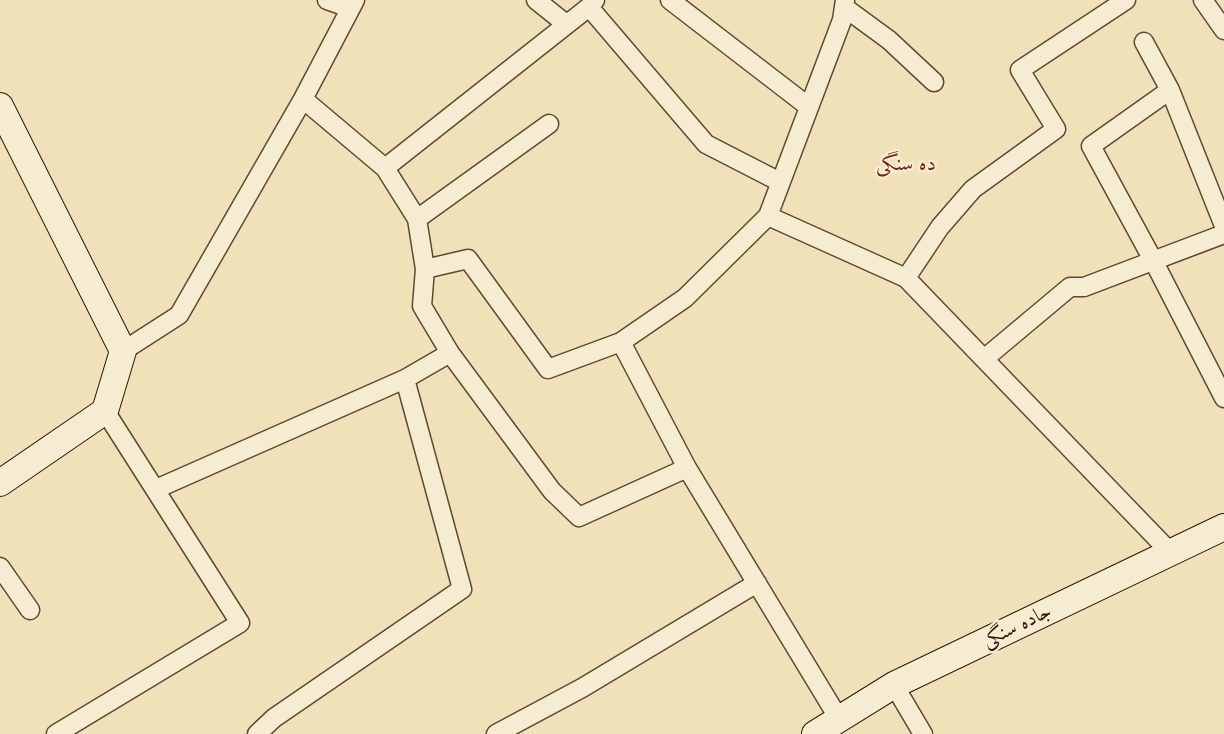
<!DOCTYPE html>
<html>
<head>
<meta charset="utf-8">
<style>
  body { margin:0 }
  canvas { display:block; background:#f1e1b8 }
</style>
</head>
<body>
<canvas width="1224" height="734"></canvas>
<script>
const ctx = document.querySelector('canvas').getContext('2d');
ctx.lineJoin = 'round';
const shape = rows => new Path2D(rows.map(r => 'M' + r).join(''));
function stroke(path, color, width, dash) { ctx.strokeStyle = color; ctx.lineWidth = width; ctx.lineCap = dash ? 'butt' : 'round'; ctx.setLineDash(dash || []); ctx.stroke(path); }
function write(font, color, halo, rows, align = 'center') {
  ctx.font = font + ' "Libre Caslon Text",Amiri,serif'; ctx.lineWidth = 5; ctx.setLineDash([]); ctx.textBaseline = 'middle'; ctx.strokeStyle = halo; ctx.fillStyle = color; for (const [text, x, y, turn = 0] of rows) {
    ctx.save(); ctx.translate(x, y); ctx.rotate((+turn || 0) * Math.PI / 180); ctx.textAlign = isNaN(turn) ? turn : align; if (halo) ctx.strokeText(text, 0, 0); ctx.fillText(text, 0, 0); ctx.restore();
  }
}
const street = shape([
  [327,0,350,8],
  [536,0,566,24],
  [670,0,809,107],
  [1203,0,1224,30],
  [589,7,706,144,780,182],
  [844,7,889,40,934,82],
  [1144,42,1170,90,1224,226],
  [1170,90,1091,146,1154,262,1224,398],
  [303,99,385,168,417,219,425,269,422,306,450,353,552,491,579,517,687,468],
  [385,168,589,7,595,0],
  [768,216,842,20,845,0],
  [417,219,549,124],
  [425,269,468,259,548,369,621,342,687,468,839,719],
  [906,278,940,227,973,189,1056,129,1020,70,1126,0],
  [621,342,685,298,768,216,906,278,1171,553],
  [123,351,179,315,303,99,355,0],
  [984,359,1070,287,1084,287,1224,234],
  [156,489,405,379,450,353],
  [0,567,30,610],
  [894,685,923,734],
  [56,734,240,623,105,411],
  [257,734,274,718,462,589,405,379],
  [496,734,582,688,757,583]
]);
const secondary = shape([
  [0,106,123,351,105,411,0,483],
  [815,734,894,685,1224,527]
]);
stroke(street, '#5d4a34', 21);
stroke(secondary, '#2c1708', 28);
stroke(street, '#f6ecd1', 18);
stroke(secondary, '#f6ecd1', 26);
write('20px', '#2c1708', '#f6ecd1', [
  ["جاده سنگی",1017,626,-26]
]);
write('21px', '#7a1f14', '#f6ecd1', [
  ["ده سنگی",906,164]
]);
</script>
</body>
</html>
